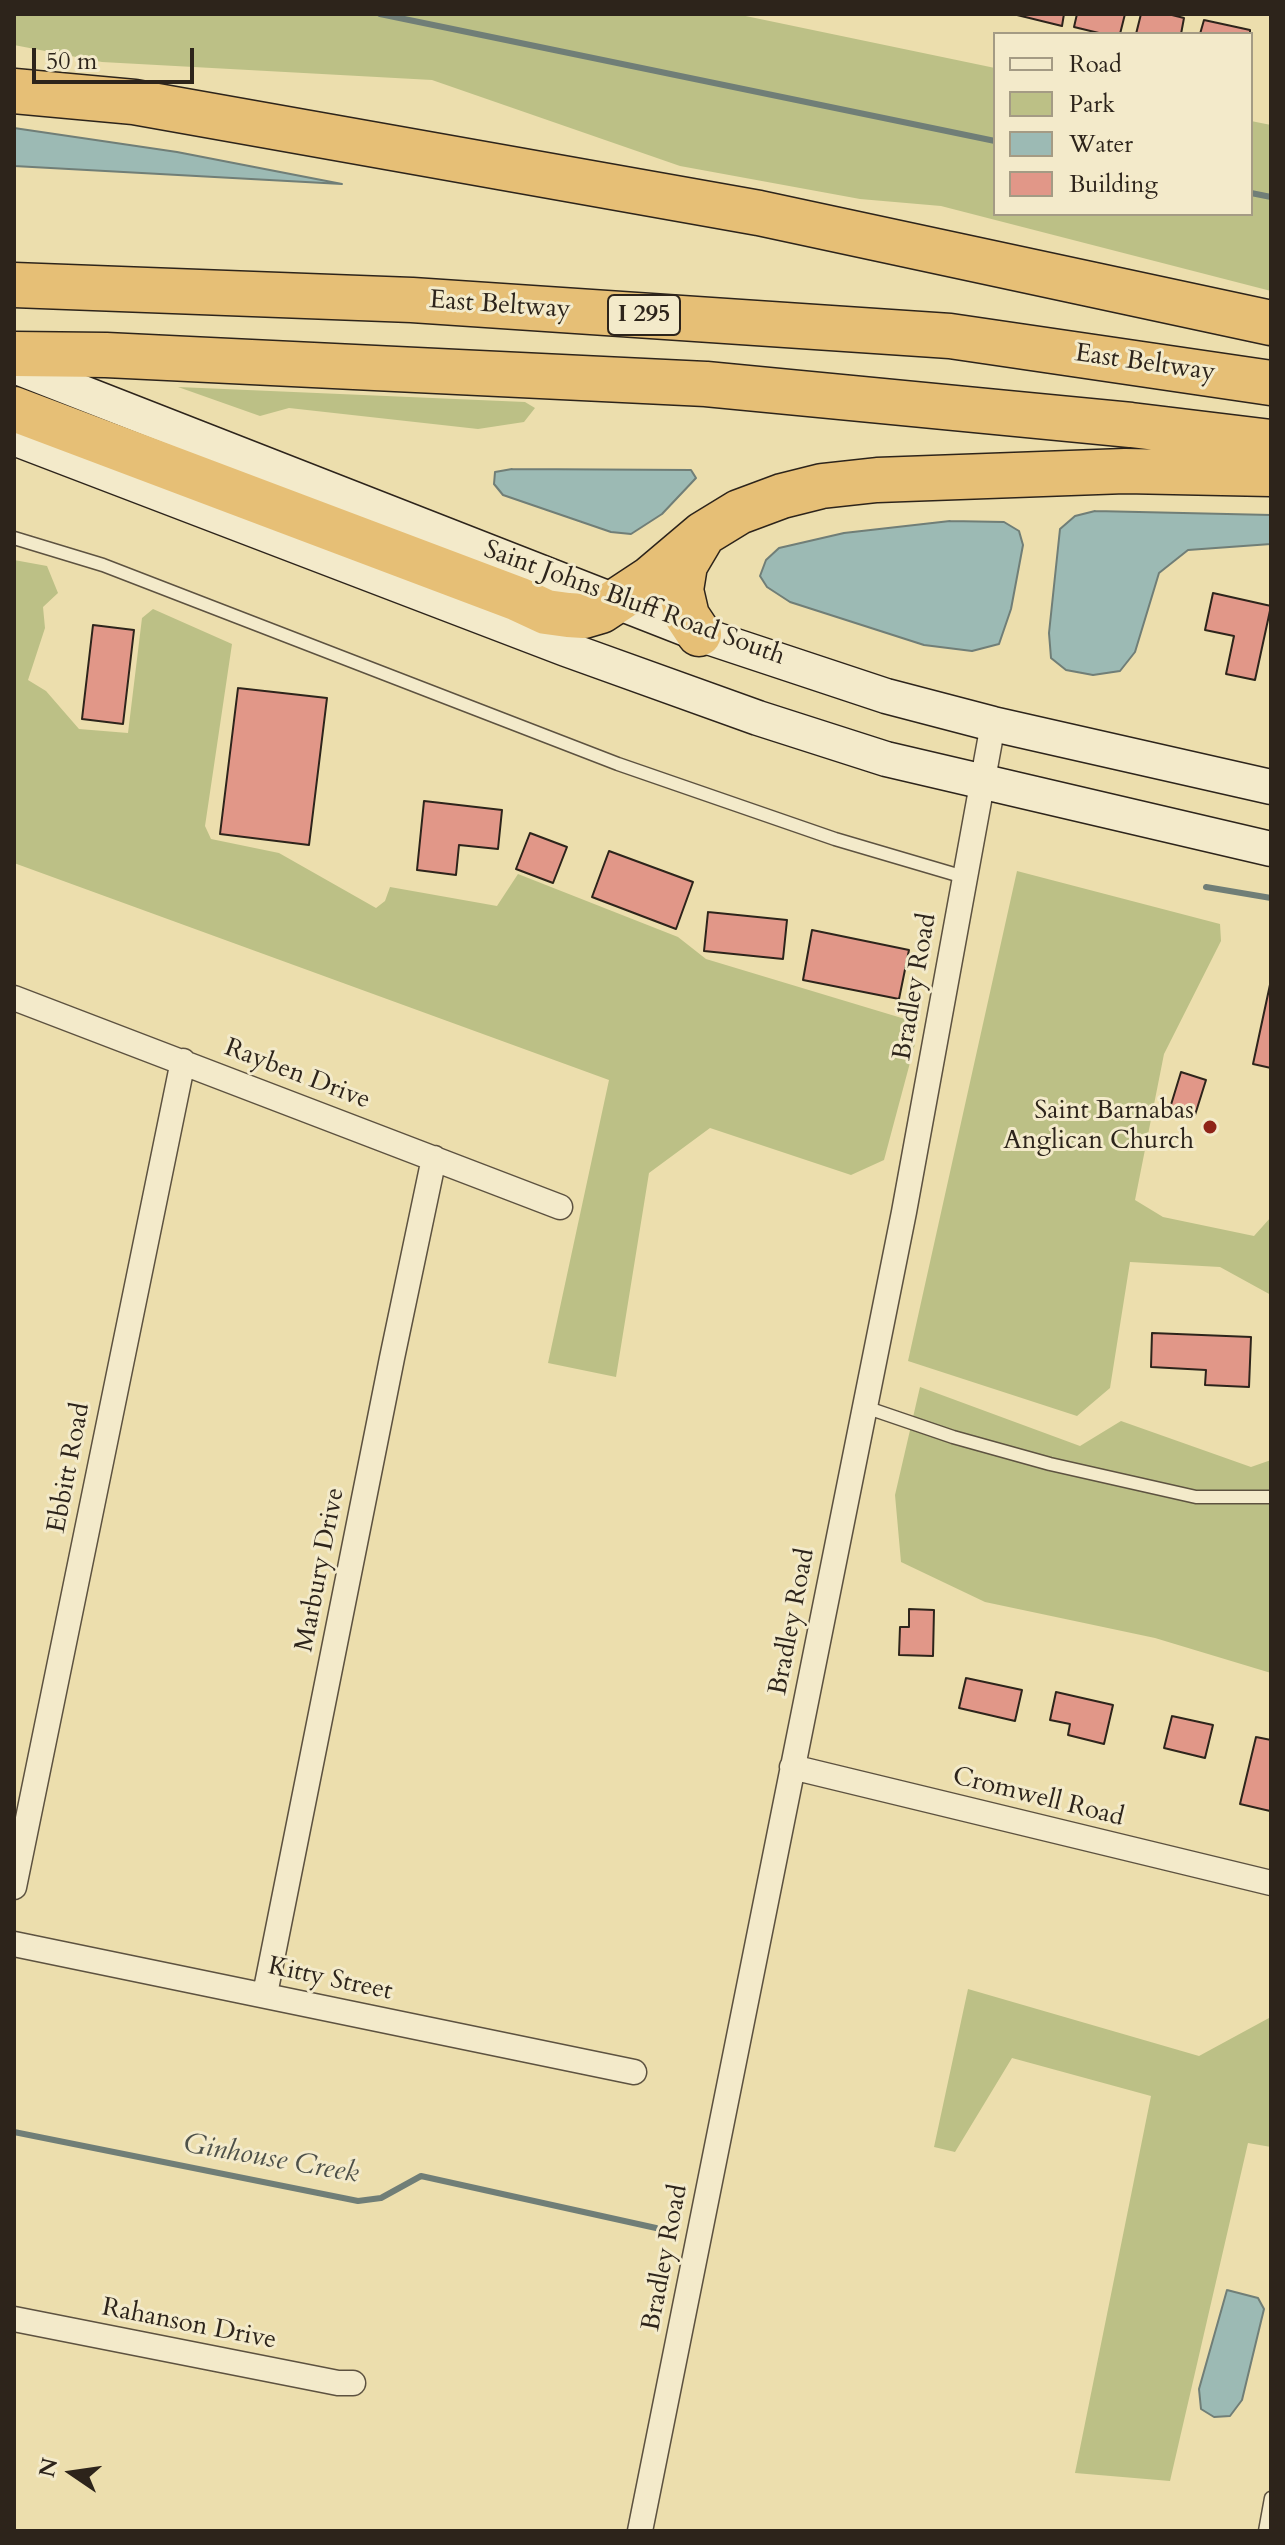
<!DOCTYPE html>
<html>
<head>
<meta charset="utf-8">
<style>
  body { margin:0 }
  #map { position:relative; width:1285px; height:2545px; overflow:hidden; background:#ecdead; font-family:Cardo,serif }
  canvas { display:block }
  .frame { position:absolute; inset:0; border:16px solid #2d241b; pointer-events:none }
  .legend { position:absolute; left:993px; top:32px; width:260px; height:184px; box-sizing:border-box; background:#f3eaca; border:2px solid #a49b84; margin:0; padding:10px 14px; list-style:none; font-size:24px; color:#2d241b }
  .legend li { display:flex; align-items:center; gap:16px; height:40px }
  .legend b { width:40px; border:2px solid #a49b84 }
  .north { position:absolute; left:32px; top:2433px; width:80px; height:80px; -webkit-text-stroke:6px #f3eaca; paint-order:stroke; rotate:283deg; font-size:22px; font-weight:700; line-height:32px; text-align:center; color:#2d241b }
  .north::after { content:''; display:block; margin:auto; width:28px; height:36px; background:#2d241b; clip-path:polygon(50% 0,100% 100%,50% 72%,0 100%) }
  .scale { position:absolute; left:32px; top:48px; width:162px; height:36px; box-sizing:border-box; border:4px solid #2d241b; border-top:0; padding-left:10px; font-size:24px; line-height:28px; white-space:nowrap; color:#2d241b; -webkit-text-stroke:6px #f3eaca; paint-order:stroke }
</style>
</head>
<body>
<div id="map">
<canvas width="1285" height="2545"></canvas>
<div class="frame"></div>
<ul class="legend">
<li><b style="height:10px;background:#f3eaca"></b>Road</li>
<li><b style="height:22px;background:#bcc086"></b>Park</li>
<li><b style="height:22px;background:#9cbab4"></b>Water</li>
<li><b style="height:22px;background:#e19788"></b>Building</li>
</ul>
<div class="north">N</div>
<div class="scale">50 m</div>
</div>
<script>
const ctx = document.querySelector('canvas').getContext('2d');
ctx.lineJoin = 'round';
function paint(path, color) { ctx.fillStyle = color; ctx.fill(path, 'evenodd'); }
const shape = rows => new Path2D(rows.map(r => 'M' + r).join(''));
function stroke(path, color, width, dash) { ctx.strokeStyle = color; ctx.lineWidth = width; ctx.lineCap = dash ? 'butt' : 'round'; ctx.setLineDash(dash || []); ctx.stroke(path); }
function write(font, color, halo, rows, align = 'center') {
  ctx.font = font + ' Cardo,serif'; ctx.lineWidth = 6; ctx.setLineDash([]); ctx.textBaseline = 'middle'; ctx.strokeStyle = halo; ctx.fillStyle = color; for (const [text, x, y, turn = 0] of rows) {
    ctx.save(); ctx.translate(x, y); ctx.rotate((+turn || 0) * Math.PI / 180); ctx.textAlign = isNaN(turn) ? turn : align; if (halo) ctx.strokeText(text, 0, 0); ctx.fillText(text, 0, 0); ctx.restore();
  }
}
paint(shape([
  [14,14,736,14,995,68,995,214,1251,214,1251,121,1271,125,1271,291,941,206,860,199,680,166,432,80,102,62,14,45],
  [178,387,525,402,535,408,524,422,478,429,289,408,260,416],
  [14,560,47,566,58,593,43,607,45,628,28,680,46,691,79,729,128,733,142,618,153,609,232,644,205,826,211,839,279,853,376,908,385,901,390,887,497,906,518,874,678,937,706,959,905,1019,915,1044,884,1160,851,1175,710,1128,649,1173,616,1377,548,1363,609,1080,14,863],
  [1017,871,1220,924,1221,941,1164,1054,1135,1200,1163,1217,1254,1236,1271,1217,1271,1295,1220,1267,1130,1262,1110,1388,1077,1416,908,1361],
  [920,1387,1080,1446,1121,1421,1251,1467,1271,1460,1271,1673,1155,1638,985,1602,901,1562,895,1495],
  [968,1989,1199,2056,1269,2018,1271,2147,1248,2143,1170,2481,1075,2473,1151,2096,1012,2058,955,2152,934,2147]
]), '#bcc086');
const water = shape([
  [14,128,177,152,342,184,14,166,14,128],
  [512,469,691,470,696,478,662,514,631,534,611,532,503,495,494,484,495,472,512,469],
  [1095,511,1271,515,1271,544,1188,550,1159,573,1135,652,1120,671,1093,675,1066,670,1051,658,1049,633,1060,529,1075,516,1095,511],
  [950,521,1004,522,1019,531,1023,545,1011,609,999,644,972,651,924,645,790,602,767,587,760,576,766,560,779,548,844,533,950,521],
  [1227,2290,1258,2298,1264,2309,1242,2400,1230,2416,1214,2417,1201,2409,1199,2389,1227,2290]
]);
paint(water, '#9cbab4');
stroke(water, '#707e77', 2);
stroke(shape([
  [380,14,995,141],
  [1251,193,1271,197],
  [1206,887,1271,898],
  [14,2132,358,2201,381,2198,421,2176,656,2228]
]), '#707e77', 6);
const building = shape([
  [1013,14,1064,14,1062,26,1013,14],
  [1077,14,1125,14,1120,34,1103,34,1074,27,1077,14],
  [1141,14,1168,14,1184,18,1181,34,1136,34,1141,14],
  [1204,20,1250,30,1250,34,1200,34,1204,20],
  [1213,593,1271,606,1255,680,1226,674,1234,636,1205,630,1213,593],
  [93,625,134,630,123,724,82,719,93,625],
  [238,688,327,698,309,845,220,834,238,688],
  [424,801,502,810,498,849,459,845,456,875,417,870,424,801],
  [530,833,567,847,553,883,516,869,530,833],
  [609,851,693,882,676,929,592,897,609,851],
  [708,912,787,920,783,959,704,951,708,912],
  [812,930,909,950,899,999,803,980,812,930],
  [1271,980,1271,1068,1253,1064,1271,980],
  [1181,1072,1206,1080,1195,1115,1170,1108,1181,1072],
  [1152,1333,1251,1337,1249,1387,1205,1385,1206,1370,1151,1367,1152,1333],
  [909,1609,934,1610,933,1656,899,1655,900,1627,909,1627,909,1609],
  [966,1678,1022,1690,1015,1721,959,1708,966,1678],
  [1056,1692,1113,1705,1104,1744,1068,1735,1070,1724,1050,1720,1056,1692],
  [1172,1716,1213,1725,1205,1758,1164,1748,1172,1716],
  [1256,1737,1271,1740,1270,1811,1240,1804,1256,1737]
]);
paint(building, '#e19788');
stroke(building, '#2d241b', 2);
const service = shape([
  [14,538,103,565,618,764,835,839,964,877],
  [865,1407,953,1437,1050,1464,1196,1497,1271,1497],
  [1265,2531,1271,2498]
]);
const minor = shape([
  [14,998,560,1207],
  [792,1767,1271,1883],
  [14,1887,183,1061],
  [14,1944,634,2072],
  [265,1994,392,1358,434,1158],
  [14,2319,338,2383,353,2383],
  [640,2531,904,1212,993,724]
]);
const secondary = shape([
  [14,366,699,634,886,696,993,724,1271,787],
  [14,438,566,649,758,718,886,759,1271,849]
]);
const motorway = shape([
  [14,91,134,102,759,213,1271,323],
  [14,285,412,300,950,336,1271,383],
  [14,354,106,355,706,384,1131,425,1271,442],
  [14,409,518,599,546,612,568,615,584,616,601,611,651,578,703,534,739,512,782,496,822,486,877,480,1125,471,1271,474],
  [699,634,687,616,681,590,685,565,701,538]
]);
stroke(service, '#5d5240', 15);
stroke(minor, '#5d5240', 27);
stroke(secondary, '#2d241b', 37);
stroke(motorway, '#2d241b', 47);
stroke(service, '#f3eaca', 12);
stroke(minor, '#f3eaca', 24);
stroke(secondary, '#f3eaca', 34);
stroke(motorway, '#e6bf76', 44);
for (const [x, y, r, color] of [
  [1210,1127,8,"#8f2418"]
]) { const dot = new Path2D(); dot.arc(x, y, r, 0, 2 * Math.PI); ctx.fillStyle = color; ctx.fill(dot); stroke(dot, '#f3eaca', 3); }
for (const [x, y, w] of [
  [644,315,72]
]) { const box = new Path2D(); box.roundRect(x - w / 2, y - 20, w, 40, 6); ctx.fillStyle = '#f3eaca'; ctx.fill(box); stroke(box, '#2d241b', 2); }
write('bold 24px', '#2d241b', null, [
  ["I 295",644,315]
]);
write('26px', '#2d241b', '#f3eaca', [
  ["East Beltway",500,306,4],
  ["East Beltway",1145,364,8],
  ["Saint Johns Bluff Road South",634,604,20],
  ["Bradley Road",916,987,-80],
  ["Rayben Drive",297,1075,21],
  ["Ebbitt Road",70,1468,-79],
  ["Marbury Drive",321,1570,-79],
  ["Bradley Road",793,1622,-79],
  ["Cromwell Road",1038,1798,14],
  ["Kitty Street",330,1980,12],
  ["Bradley Road",666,2258,-79],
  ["Rahanson Drive",189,2325,11]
]);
write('26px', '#2d241b', '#f3eaca', [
  ["Saint Barnabas",1194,1112],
  ["Anglican Church",1194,1142]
], 'right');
write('italic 28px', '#4e5149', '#f3eaca', [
  ["Ginhouse Creek",271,2160,10]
]);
</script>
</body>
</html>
